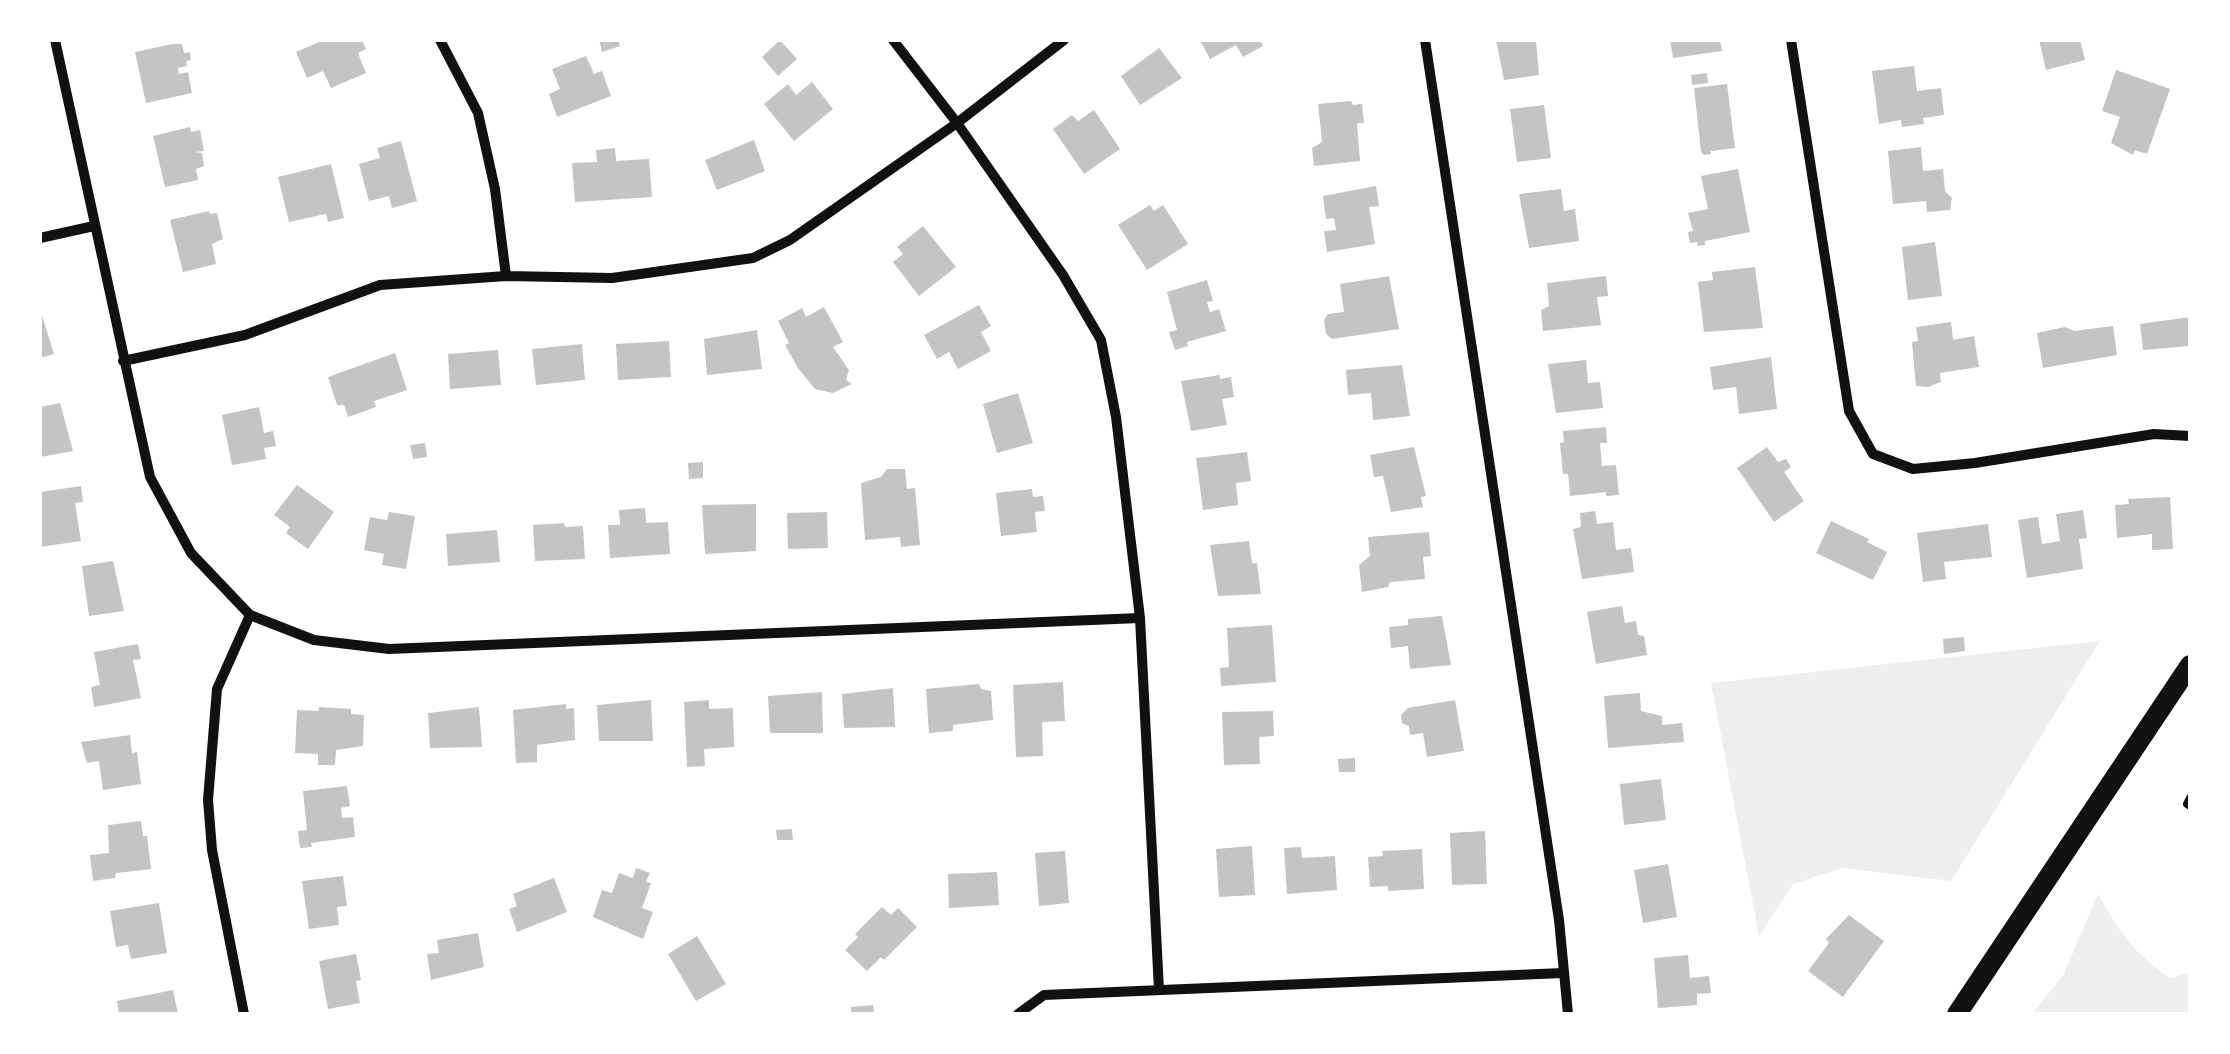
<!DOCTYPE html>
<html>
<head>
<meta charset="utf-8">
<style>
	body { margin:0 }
	#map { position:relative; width:2230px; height:1054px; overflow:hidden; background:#fff; font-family:Figtree,sans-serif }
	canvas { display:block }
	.frame { position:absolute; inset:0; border:42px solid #fff; pointer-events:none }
</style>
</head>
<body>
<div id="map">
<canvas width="2230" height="1054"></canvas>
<div class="frame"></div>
</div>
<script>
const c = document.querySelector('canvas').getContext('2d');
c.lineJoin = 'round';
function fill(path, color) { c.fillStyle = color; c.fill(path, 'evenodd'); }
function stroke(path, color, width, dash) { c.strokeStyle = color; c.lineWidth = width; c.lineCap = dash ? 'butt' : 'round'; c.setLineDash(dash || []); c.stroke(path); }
fill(new Path2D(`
	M2100 641 1951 881 1842 868 1793 884 1759 936 1711 683Z
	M2098 894C2122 936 2131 950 2170 978L2190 973V1014H2032L2064 974Z`), '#eee');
fill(new Path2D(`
	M324 40H362L366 49 358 53 366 73 331 88 323 71 307 78 296 52Z
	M599 40H618L620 46 602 52Z
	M780 40 797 59 778 76 762 57Z
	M1200 40H1260L1263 46 1243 57 1236 45 1210 59Z
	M1496 40H1536L1539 75 1504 80Z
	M1670 40H1720L1722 51 1673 58Z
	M2039 40H2080L2085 60 2046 70Z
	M172 44H182L184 53 190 52 191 60 186 61 187 66 178 68 179 74 188 72 192 93 146 103 135 52Z
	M1159 48 1182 78 1140 105 1121 76Z
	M586 56 594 74 602 71 611 96 557 117 549 94 560 89 552 69Z
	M1914 66 1917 91 1941 88 1944 115 1923 118 1924 124 1902 127 1901 120 1879 124 1872 71Z
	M2116 70 2170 89 2147 154 2135 150 2133 155 2111 143 2120 117 2102 111Z
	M1707 73 1708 83 1692 85 1691 75Z
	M812 82 833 109 794 141 764 104 788 84 796 95Z
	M1727 84 1735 148 1711 151V154L1704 155 1701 152 1694 88Z
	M1351 101 1353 105 1362 104 1364 123H1357L1360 161 1314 166 1312 148 1322 142 1318 104Z
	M1544 105 1551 158 1517 162 1510 109Z
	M1094 110 1120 149 1084 174 1053 129 1072 115 1078 121Z
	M190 127 191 132 200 130 204 151 195 152 202 153 204 166 196 169 198 180 165 187 153 136Z
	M754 140 765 171 717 190 705 160Z
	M401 141 417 201 392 208 389 196 369 201 359 164 380 158 377 148Z
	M1921 147 1923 171 1943 169 1945 191 1952 198 1950 210 1927 212 1926 201 1893 204 1888 151Z
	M615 148 616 161 649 159 652 197 575 202 572 163 597 162 596 150Z
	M331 164 344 218 328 222 326 214 289 222 278 177Z
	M1738 169 1750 232 1705 241V245L1698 246 1697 242 1690 243 1688 232 1693 231 1688 213 1708 209 1701 176Z
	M1376 186 1379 206 1369 207 1375 244 1327 252 1324 231 1336 230 1334 218 1326 219 1323 196Z
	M1561 189 1564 211 1575 209 1579 241 1529 248 1519 194Z
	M1150 205 1154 211 1163 205 1188 244 1147 270 1118 225Z
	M209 211 210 214 217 213 223 239 212 244 216 264 183 272 170 220Z
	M923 226 956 267 919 296 893 262 903 254 897 247Z
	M1935 242 1942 296 1908 300 1902 247Z
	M1755 267 1763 328 1704 332 1698 282 1713 280 1712 272Z
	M1389 276 1399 329 1332 339 1326 334 1324 320 1328 314 1344 312 1340 284Z
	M1606 276 1608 296 1597 297 1601 325 1543 331 1541 310 1549 306 1547 283Z
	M1207 280 1213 301 1207 302 1210 312 1219 309 1226 331 1187 342 1188 346 1175 350 1169 332 1177 330 1167 292Z
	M979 305 991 326 981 332 991 351 958 369 949 352 937 359 924 335Z
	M824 307 843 342 833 347 849 370 846 380 852 384 833 393 815 389 798 368 785 345 789 343 778 321 802 308 806 317Z
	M40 309 54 354 40 358Z
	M2190 317V346L2143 350 2140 324Z
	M1951 322 1953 340 1974 336 1979 367 1940 373 1941 382 1928 387 1916 386 1912 342 1918 341 1916 327Z
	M2113 326 2117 355 2043 368 2037 333 2065 327 2074 331Z
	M757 330 762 369 707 375 704 339Z
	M669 341 671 377 618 380 616 344Z
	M582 344 585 380 536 385 532 349Z
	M498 350 501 385 450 389 448 354Z
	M395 353 407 390 374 401 376 407 348 417 344 405H337L328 377Z
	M1771 357 1777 409 1739 414 1736 387 1713 390 1710 367Z
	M1586 360 1588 383 1600 382 1603 408 1556 413 1548 364Z
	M1402 365 1410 416 1373 420 1371 393 1348 395 1346 370Z
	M1220 375V379L1231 377 1234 397 1222 399 1227 425 1191 431 1181 381Z
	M1018 393 1033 443 997 453 983 404Z
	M60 403 73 451 40 457V407Z
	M259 407 264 433 273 431 276 446 264 448 266 459 232 465 222 415Z
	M1606 427 1607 443H1600L1602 466 1616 465 1619 495 1606 496V492L1570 496 1568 474H1563L1560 443 1564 442 1563 431Z
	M425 443 427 457 413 459 410 445Z
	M1414 447 1426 496 1421 497 1423 507 1391 512 1383 476 1374 477 1370 455Z
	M1767 447 1778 462 1786 459 1791 467 1784 472 1804 501 1774 522 1737 468Z
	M1247 452 1251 481 1236 483 1238 505 1203 510 1196 458Z
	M703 462V478L689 479 688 463Z
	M887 469H905L907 489 915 488 920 545 901 547 900 537 865 540 861 483 881 477Z
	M297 485 334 512 308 549 286 533 290 527 274 515Z
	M81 486 83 502 75 503 81 541 40 547V492Z
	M1032 489 1033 497 1043 496 1045 511 1035 512 1037 532 1001 536 996 493Z
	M2170 497 2173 549 2152 550V534L2117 538 2115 505 2129 504 2128 499Z
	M756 504V551L705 554 702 505Z
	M645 508 646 523 668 522 670 554 610 558 608 525H620L619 510Z
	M2083 510 2087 538 2079 539 2083 569 2027 578 2018 520 2038 517 2042 544 2060 541 2056 514Z
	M1595 511 1597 524 1613 522 1616 550 1631 548 1634 572 1582 579 1573 529 1581 527 1580 513Z
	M389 512 415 516 406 569 382 565 384 554 364 550 370 517 387 520Z
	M827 512 828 548 788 549 787 513Z
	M1831 521 1869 539 1867 542 1887 552 1873 580 1816 553Z
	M564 523 565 527 583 526 585 559 535 561 533 525Z
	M1988 524 1992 557 1944 562 1946 579 1923 582 1917 533Z
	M497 530 500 562 448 566 446 534Z
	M1429 532 1431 556 1423 557 1425 579 1390 582 1388 587 1362 592 1359 565 1370 556 1368 537Z
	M1249 541 1252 563H1257L1261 594 1218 596 1210 545Z
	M113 561 124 611 89 616 82 566Z
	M1622 606 1625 623 1636 621 1638 635 1644 636 1647 655 1596 664 1587 612Z
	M1442 616 1451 665 1410 669 1408 646 1391 648 1389 627 1408 625V619Z
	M1272 625 1276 682 1221 686 1220 668 1229 667 1227 628Z
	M1964 637 1965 651 1944 654 1943 639Z
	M138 644 141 659 133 660 141 698 94 707 91 687 100 685 94 652Z
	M1063 682 1065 721 1042 722 1043 756 1016 757 1013 685Z
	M979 684 981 689 991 691 993 720 953 725V731L929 733 926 689Z
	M893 688 895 727 844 728 842 694Z
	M822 692 823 733H770L768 696Z
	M1640 693 1641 711 1662 716V725L1682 723 1684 742 1608 748 1604 696Z
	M651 700 653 741H599L597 705Z
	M709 700V709L733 708 734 747 704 749 705 766 687 767 684 702Z
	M1455 700 1464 751 1427 757 1423 733 1410 735 1409 726 1402 723 1401 715 1408 708Z
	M566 704V709L574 708 575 740 537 745V762L516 763 513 710Z
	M319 707 351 709V714L364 715 363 746 336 750 335 765H318V754L295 753 297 710 319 711Z
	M479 707 482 747 430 748 428 713Z
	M1273 711 1274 736 1259 737 1260 764 1224 765 1222 712Z
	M130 735 132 753 137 752 141 784 103 790 99 761 87 763 81 742Z
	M1355 758V772H1339L1338 759Z
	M1661 779 1666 820 1624 825 1620 784Z
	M347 786 350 806 341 808 342 818 353 817 355 837 311 843 312 847 300 848 298 831 307 830 303 791Z
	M141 821 143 836H147L151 869 116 873 115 878 93 881 90 855 109 853 108 825Z
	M792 829 793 840H777L776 830Z
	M1485 831 1487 884 1452 885 1450 833Z
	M1252 846 1255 895 1219 897 1216 849Z
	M1301 847 1302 858 1335 856 1337 890 1287 894 1284 848Z
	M1422 849 1424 889 1388 891V886L1370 887 1368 857 1383 856 1382 851Z
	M1065 851 1069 903 1039 906 1035 853Z
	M1668 864 1677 917 1643 923 1634 870Z
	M636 868 650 873 646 882 651 883 642 908 653 912 643 939 593 917 602 890 612 893 619 873 633 878Z
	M997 872 999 905 949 908 948 874Z
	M343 876 347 906 337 907 339 925 309 929 302 881Z
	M554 878 567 912 517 932 509 909 517 906 513 894Z
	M159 903 167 953 131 959 128 945 116 947 110 911Z
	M882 907 891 915 898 908 917 927 884 960 881 957 867 971 845 950 858 937 855 934Z
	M1849 915 1884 941 1843 997 1808 971 1829 943 1826 939Z
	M478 933 484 967 431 980 427 954 439 953 437 940Z
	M697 936 726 984 696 1001 668 954Z
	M356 954 361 980 356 981 360 1003 328 1009 319 961Z
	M1688 955 1690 978 1709 976 1711 993 1697 994V1005L1658 1008 1654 958Z
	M173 990 178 1014H119L117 1001Z
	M873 1005 874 1014H851V1007Z`), '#c4c4c4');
stroke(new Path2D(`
	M2190 798 2187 804 2190 806`), '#111', 8);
stroke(new Path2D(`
	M55 40 150 477 191 553 250 615 314 640 389 649 1140 618
	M440 40 478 113 495 189 506 276
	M893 40 957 123 1063 275 1101 340 1116 417 1140 618 1159 990
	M1425 40 1559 920 1568 1014
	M1791 40 1849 411 1873 454 1913 469 1975 463 2154 434 2190 436
	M40 238 94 226
	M123 361 245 335 380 285 506 276 612 278 753 258 790 240 957 123 1064 40
	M244 1014 212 850 208 800 217 689 250 615
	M1018 1014 1044 995 1563 973`), '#111', 10);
stroke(new Path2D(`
	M1957 1014 2190 665`), '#111', 20);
</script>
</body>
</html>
